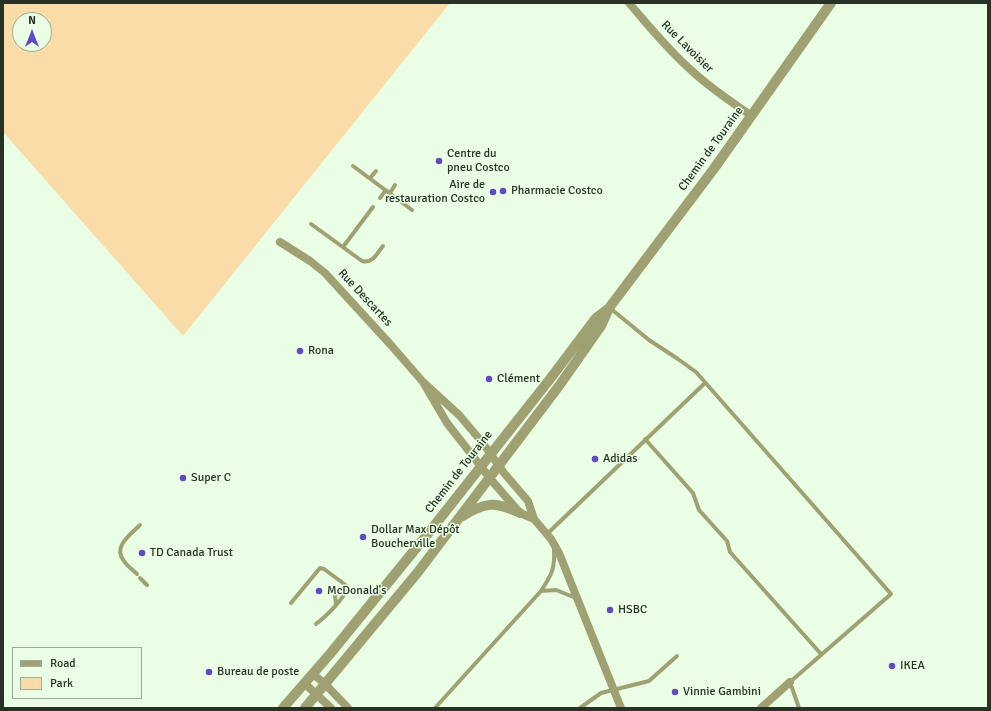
<!DOCTYPE html>
<html>
<head>
<meta charset="utf-8">
<style>
	body { margin:0 }
	#map { position:relative; width:991px; height:711px; overflow:hidden; background:#eafee5; font-family:Signika,sans-serif }
	canvas { display:block }
	.frame { position:absolute; inset:0; border:4px solid #273125; pointer-events:none }
	.legend { position:absolute; left:12px; top:647px; width:130px; height:52px; box-sizing:border-box; background:#eafee5; border:1px solid #9cac98; margin:0; padding:5px 7px; list-style:none; font-size:12px; color:#273125 }
	.legend li { display:flex; align-items:center; gap:8px; height:20px }
	.legend b { width:20px; border:1px solid #9cac98 }
	.north { position:absolute; left:12px; top:12px; width:40px; height:40px; box-sizing:border-box; background:#eafee5; border:1px solid #9cac98; border-radius:50%; rotate:0deg; font-size:11px; font-weight:700; line-height:16px; text-align:center; color:#273125 }
	.north::after { content:''; display:block; margin:auto; width:14px; height:18px; background:#5f4ac2; clip-path:polygon(50% 0,100% 100%,50% 72%,0 100%) }
</style>
</head>
<body>
<div id="map">
<canvas width="991" height="711"></canvas>
<div class="frame"></div>
<ul class="legend">
<li><b style="height:5px;background:#9fa172"></b>Road</li>
<li><b style="height:11px;background:#fadca9"></b>Park</li>
</ul>
<div class="north">N</div>
</div>
<script>
const c = document.querySelector('canvas').getContext('2d');
c.lineJoin = 'round';
function fill(path, color) { c.fillStyle = color; c.fill(path, 'evenodd'); }
function stroke(path, color, width, dash) { c.strokeStyle = color; c.lineWidth = width; c.lineCap = dash ? 'butt' : 'round'; c.setLineDash(dash || []); c.stroke(path); }
function label(font, color, halo, rows, align = 'center') {
  c.font = font + ' Signika,sans-serif'; c.lineWidth = 3; c.setLineDash([]); c.textBaseline = 'middle'; c.strokeStyle = halo; c.fillStyle = color; for (const [text, x, y, turn = 0] of rows) {
    c.save(); c.translate(x, y); c.rotate((+turn || 0) * Math.PI / 180); c.textAlign = isNaN(turn) ? turn : align; if (halo) c.strokeText(text, 0, 0); c.fillText(text, 0, 0); c.restore();
  }
}
fill(new Path2D(`
	M3 3H450L183 336 3 132ZM20 20H44V44H20Z`), '#fadca9');
stroke(new Path2D(`
	M353 166 412 210
	M370 178 376 171
	M390 193 395 185
	M380 198 386 190
	M311 224 362 261C373 264 377 253 383 246
	M343 247 373 207
	M610 308 649 340 678 359 696 372 891 594 790 682 799 708
	M645 439 693 493 699 510 727 541 730 552 821 654
	M547 534 705 383
	M137 574C133 570 127 566 124 561 112 547 131 534 140 525
	M140 578 147 585
	M541 591 556 590 576 598
	M291 603 320 568 324 569 347 586C347 597 324 618 316 624
	M336 604 335 596 338 591 344 588V584
	M435 708 541 591C552 574 555 569 554 549
	M580 708 601 693 649 681 677 656`), '#9fa172', 4);
stroke(new Path2D(`
	M629 3C649 26 668 50 691 70 709 87 731 102 752 116
	M280 242 310 261 325 273 390 344 423 382 459 415 482 442 504 473 528 501 534 519
	M423 382 447 423 493 482 520 513 534 519 551 539 559 553 621 708
	M313 674 325 684 348 708
	M304 683 331 708
	M761 708 790 682`), '#9fa172', 8);
stroke(new Path2D(`
	M461 517C485 502 495 501 520 513
	M283 708 330 654 430 531 550 379 596 318 608 309
	M305 708 418 572 559 386 601 326 609 308 713 170 831 3`), '#9fa172', 10);
for (const [x, y, r, color] of [
	[439,161,4,"#5f4ac2"],
	[503,191,4,"#5f4ac2"],
	[493,192,4,"#5f4ac2"],
	[300,351,4,"#5f4ac2"],
	[489,379,4,"#5f4ac2"],
	[595,459,4,"#5f4ac2"],
	[183,478,4,"#5f4ac2"],
	[363,537,4,"#5f4ac2"],
	[142,553,4,"#5f4ac2"],
	[319,591,4,"#5f4ac2"],
	[610,610,4,"#5f4ac2"],
	[892,666,4,"#5f4ac2"],
	[209,672,4,"#5f4ac2"],
	[675,692,4,"#5f4ac2"]
]) { const dot = new Path2D(); dot.arc(x, y, r, 0, 2 * Math.PI); c.fillStyle = color; c.fill(dot); stroke(dot, '#eafee5', 1.5); }
label('12px', '#273125', '#eafee5', [
	["Rue Lavoisier",687,47,45],
	["Chemin de Touraine",711,149,-54],
	["Rue Descartes",365,298,47],
	["Chemin de Touraine",459,472,-52]
]);
label('12px', '#273125', '#eafee5', [
	["Centre du",447,154],
	["pneu Costco",447,168],
	["Aire de",485,185,"right"],
	["restauration Costco",485,199,"right"],
	["Pharmacie Costco",511,191],
	["Rona",308,351],
	["Clément",497,379],
	["Adidas",603,459],
	["Super C",191,478],
	["Dollar Max Dépôt",371,530],
	["Boucherville",371,544],
	["TD Canada Trust",150,553],
	["McDonald's",327,591],
	["HSBC",618,610],
	["IKEA",900,666],
	["Bureau de poste",217,672],
	["Vinnie Gambini",683,692]
], 'left');
</script>
</body>
</html>
